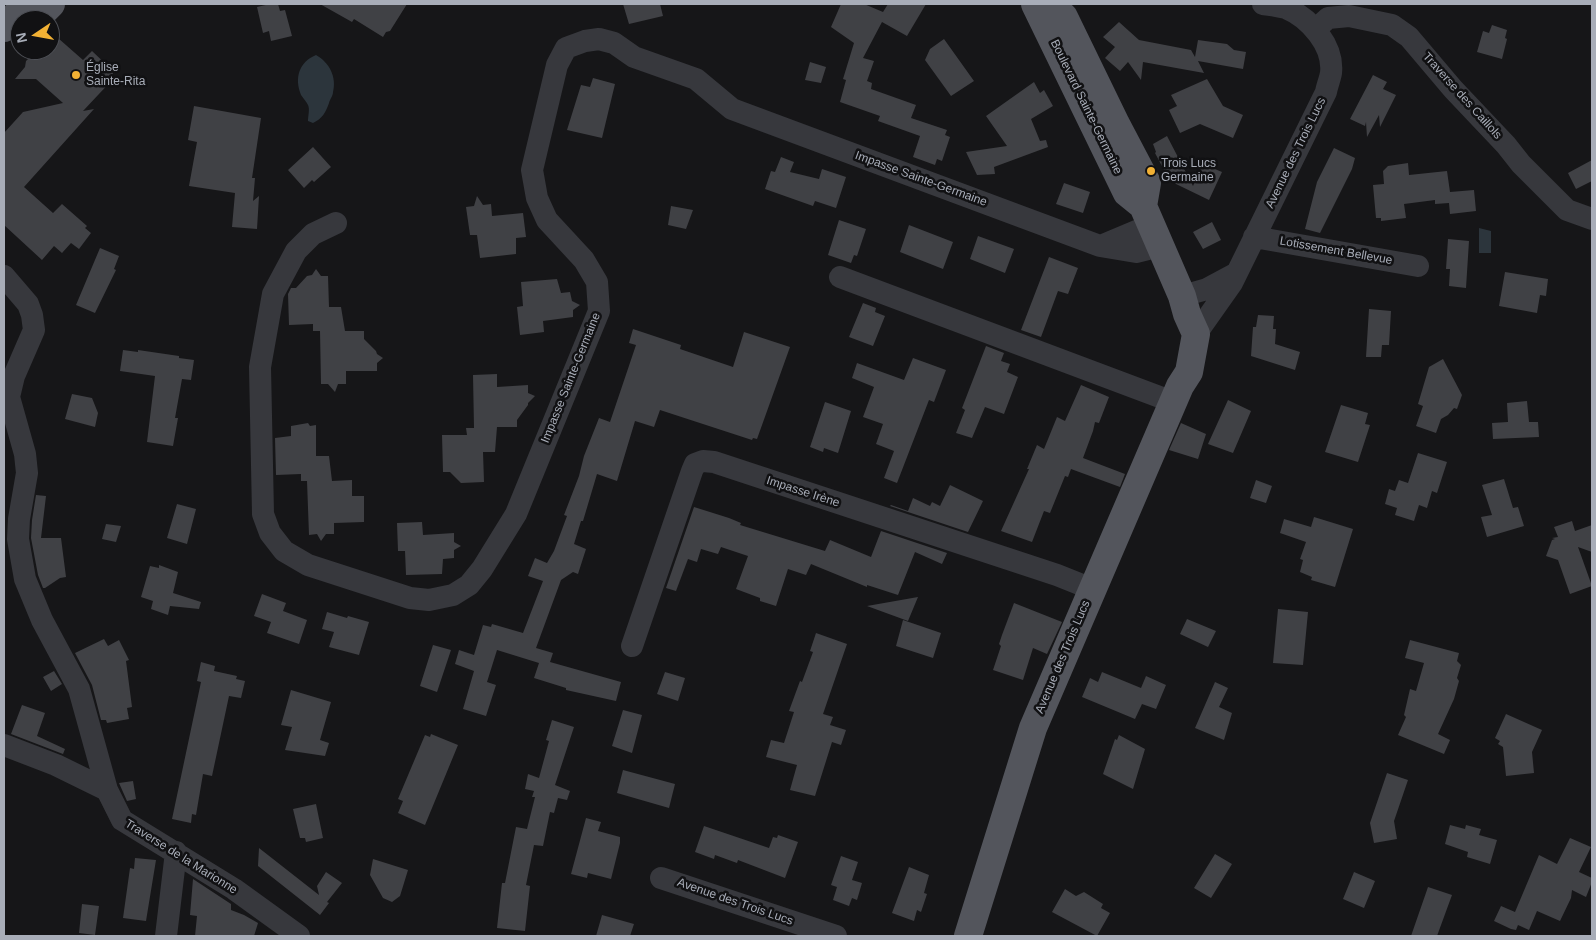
<!DOCTYPE html>
<html>
<head>
<meta charset="utf-8">
<style>
	body { margin:0 }
	#map { position:relative; width:1596px; height:940px; overflow:hidden; background:#161618; font-family:Arial,sans-serif }
	canvas { display:block }
	.frame { position:absolute; inset:0; border:5px solid #a8adb8; pointer-events:none }
	.north { position:absolute; left:10px; top:10px; width:50px; height:50px; box-sizing:border-box; background:#111113; border:1px solid #4d4f55; border-radius:50%; rotate:258deg; font-size:14px; font-weight:700; line-height:20px; text-align:center; color:#a8adb8 }
	.north::after { content:''; display:block; margin:auto; width:18px; height:22px; background:#f2b134; clip-path:polygon(50% 0,100% 100%,50% 72%,0 100%) }
</style>
</head>
<body>
<div id="map">
<canvas width="1596" height="940"></canvas>
<div class="frame"></div>
<div class="north">N</div>
</div>
<script>
const c = document.querySelector('canvas').getContext('2d');
c.lineJoin = 'round';
function fill(path, color) { c.fillStyle = color; c.fill(path, 'evenodd'); }
function stroke(path, color, width, dash) { c.strokeStyle = color; c.lineWidth = width; c.lineCap = dash ? 'butt' : 'round'; c.setLineDash(dash || []); c.stroke(path); }
function label(font, color, halo, rows, align = 'center') {
  c.font = font + ' Arial,sans-serif'; c.lineWidth = 5; c.setLineDash([]); c.textBaseline = 'middle'; c.strokeStyle = halo; c.fillStyle = color; for (const [text, x, y, turn = 0] of rows) {
    c.save(); c.translate(x, y); c.rotate((+turn || 0) * Math.PI / 180); c.textAlign = isNaN(turn) ? turn : align; if (halo) c.strokeText(text, 0, 0); c.fillText(text, 0, 0); c.restore();
  }
}
fill(new Path2D(`
	M316 55C329 62 337 77 333 92 333 96 330 99 329 103 326 112 322 119 313 123L308 121C308 116 310 109 308 105 306 101 303 98 301 95 294 78 299 62 316 55Z
	M1479 228 1491 231V253H1479Z`), '#2c353c');
fill(new Path2D(`
	M270 4H278L280 11 285 10 292 36 271 41 269 31 263 33 257 7Z
	M320 4H407L390 31 386 32 383 37 354 19 352 22Z
	M623 4H660L663 16 629 24Z
	M841 4H864L883 12 888 4H926L907 36 882 22 863 58 874 61 867 81 872 83 871 89 916 105 911 118 947 130 945 135 950 137 942 161 937 159 935 165 913 157 920 136 878 121 880 116 840 102 846 80 843 79 854 43 831 27Z
	M1119 22 1139 40 1191 50 1195 57 1198 40 1227 44 1234 50 1246 52 1243 69 1198 61 1204 73 1143 62 1141 80 1128 62 1120 71 1105 58 1115 47 1103 37Z
	M1492 25 1507 30 1505 38 1507 39 1502 59 1477 52 1483 31 1489 33Z
	M50 31 83 60 92 51 111 69 110 70 113 73 112 76 114 78 83 111 94 109 24 187 53 213 62 204 87 226 85 228 91 233 79 249 71 243 62 253 54 246 42 260 4 225V133L23 112 63 103 36 79H15L25 67 26 61 37 50H50Z
	M944 39 974 81 951 96 925 60 930 49Z
	M810 62 826 67 821 83 805 80Z
	M1373 75 1387 82 1383 89 1396 95 1380 127 1379 115 1367 137 1366 122 1365 126 1350 119Z
	M593 78 615 84 602 138 567 130 581 85 590 87Z
	M1207 79 1223 106 1243 115 1233 138 1200 124 1180 133 1169 110 1177 106 1171 95Z
	M1034 82 1040 93 1044 90 1053 106 1031 119 1040 141 1046 140 1048 147 994 167 995 174 977 175 966 152 1007 146 986 116Z
	M194 106 261 118 252 178H255L253 201 259 196 257 229 232 227 235 193 189 186 197 142 188 140Z
	M1167 136 1193 186 1203 164 1222 172 1209 200 1176 184 1164 170 1155 153 1156 152 1153 144Z
	M313 147 331 167 314 182 312 180 304 188 288 170Z
	M1334 148 1355 158 1352 169 1320 233 1305 229 1317 182Z
	M781 157 794 162 790 172 819 179 822 169 846 177 836 208 815 201 813 206 765 189 771 171 775 172Z
	M1592 160V181L1576 189 1568 173Z
	M1408 163 1409 175 1447 171 1450 192 1474 190 1476 211 1450 214 1449 203 1435 204V200L1404 204 1406 218 1381 221V218H1376L1373 185 1384 184 1383 171 1388 166Z
	M1064 183 1090 192 1083 213 1056 204Z
	M477 196 483 205 491 204 492 216 523 213 526 237 516 238V254L480 258 477 235H470L466 207 474 206Z
	M671 206 693 210 686 229 668 225Z
	M839 220 866 229 857 256 854 255 851 263 828 255Z
	M1212 222 1221 240 1203 249 1193 232Z
	M909 225 953 242 943 269 900 252Z
	M978 236 1014 249 1005 273 970 259Z
	M1448 239 1469 241 1466 288 1449 286 1450 269H1446Z
	M100 248 119 256 114 269 116 270 95 313 76 305Z
	M1049 257 1078 268 1068 294 1058 291 1041 337 1021 330Z
	M316 269 321 276H328L329 307H341L345 331H364V339L376 351 377 354 383 358 377 363V371H346V384H338L335 392 328 384H321L320 331H313V324L289 325 288 294 291 288H296L307 276 312 275Z
	M1505 272 1548 279 1546 296 1540 295 1537 313 1499 306Z
	M557 279 561 293 570 292 572 301 580 305 573 310V317L543 321 544 332 520 335 517 307 523 306 521 282Z
	M863 303 876 308 875 312 885 316 873 346 849 337Z
	M1369 309 1391 311 1389 345H1382L1381 357H1366Z
	M1258 315 1274 316 1273 329H1276L1275 344 1300 352 1295 370 1251 356 1253 327H1256Z
	M633 329 681 345 680 349 733 367 744 332 790 347 757 439 753 438 752 440 660 410 654 427 635 421 617 481 597 474 583 521H581L574 544 586 549 578 574 573 572 561 580 536 648 553 653 550 662 621 682 616 701 566 690V688L534 678 539 663 497 650 487 682 496 685 486 716 463 709 474 671 455 664 459 650 474 655 483 625 491 627 492 624 523 633 543 581 528 576 535 558 547 563 554 551 567 516 564 515 579 476 584 456 599 418 610 422 636 345 629 343Z
	M986 346 1004 353 1001 361 1010 364 1007 372 1018 377 1004 414 985 407 972 438 956 433 965 410 962 408Z
	M123 350 138 352V350L179 356V358L194 360 191 380 182 379 175 418H178L173 446 147 442 155 376 120 371Z
	M913 358 946 370 934 402 929 400 897 483 884 478 894 451 876 444 883 424 863 417 874 387 852 378 857 363 904 380Z
	M1443 359 1462 395 1457 409 1454 408 1448 415 1441 419 1436 433 1416 426 1423 406 1418 404 1429 367Z
	M497 374V387L528 385V393L535 396 528 403V405L517 420V427H497L495 452H483L484 482 461 483 450 472H443L442 435H467L466 428H474L473 375Z
	M1081 385 1109 397 1099 423 1095 422 1093 431 1083 458 1125 474 1120 487 1071 469 1068 477 1065 476 1050 513 1044 511 1032 542 1001 531 1029 469H1027L1037 445 1044 449 1057 417 1065 421Z
	M72 394 92 398 98 413 95 427 65 419Z
	M1228 400 1251 411 1233 453 1208 444Z
	M1527 401 1529 422H1538L1539 437 1493 439 1492 423 1508 422 1507 403Z
	M825 402 851 411 838 453 824 448 823 452 810 447Z
	M1341 405 1368 413 1365 424 1370 425 1358 462 1325 452Z
	M308 423 310 426 316 425V456H329L332 481 352 480V496H364V522L334 523V534H326L321 541 317 534 309 535 307 481H301V474L276 475 275 438 291 436V426Z
	M1181 423 1206 434 1198 459 1169 450Z
	M1418 453 1447 462 1437 493 1432 491 1427 508 1419 505 1414 521 1395 515 1397 508 1385 504 1389 489 1395 491 1399 480 1408 483Z
	M1504 479 1513 508 1518 507 1524 526 1487 537 1481 517 1492 515 1482 485Z
	M1256 480 1272 486 1266 503 1250 498Z
	M950 485 983 501 968 532 890 506 891 505 908 511 913 498 930 506 932 502 940 506Z
	M36 495 46 496 41 538H61L66 577 60 578 45 588H43L38 575 31 538 32 520Z
	M177 504 196 509 187 544 167 538Z
	M694 507 729 518 741 523 740 525 825 551 830 540 871 557 881 531 947 553 942 564 915 552 898 595 867 585V587L811 564 806 575 788 569 776 606 760 601V598L736 589 748 556 721 547 718 554 701 549 697 562 688 559 676 591 666 588Z
	M1314 517 1353 529 1335 587 1311 580 1312 577 1300 572 1303 560 1300 559 1306 542 1280 533 1284 519 1311 527Z
	M1572 521 1575 531 1592 525V552L1578 547 1592 586 1570 594 1558 560 1546 556 1552 540 1555 539 1552 538 1558 537 1554 527Z
	M422 522 423 535 454 533V542L461 546 454 550V558L443 559 442 574 406 575 405 551H398L397 523Z
	M106 524 121 526 116 542 102 539Z
	M159 565 178 572 173 593 201 602 199 609 170 606 168 615 151 609 153 601 141 597 150 566 159 568Z
	M262 594 286 603 283 611 307 620 299 644 267 633 271 622 254 616Z
	M918 597 908 621 867 606Z
	M1014 603 1062 622 1047 654 1033 648 1023 680 993 670 1001 646 999 644 1002 635Z
	M1278 609 1308 612 1303 665 1273 663Z
	M327 612 347 618 348 616 369 622 359 655 329 647 334 632 322 629Z
	M1187 619 1216 631 1208 647 1180 634Z
	M903 620 941 633 933 658 896 646Z
	M816 633 847 644 823 714 833 717 830 725 846 730 841 745 832 742 815 796 790 790 797 765 766 757 771 740 784 743 794 712 789 711 800 681 802 682 813 652 810 651Z
	M104 639 108 646 119 640 129 660 126 661 132 707 127 708 129 719 107 723 106 720H101L92 685 75 653Z
	M1410 640 1459 653 1457 661 1461 665 1457 678 1459 681 1454 699 1438 734 1450 740 1444 754 1398 735 1406 717 1404 715 1410 689 1416 691 1424 663 1405 658Z
	M433 645 451 650 437 692 420 686Z
	M201 662 215 666 214 671 237 676 236 679 245 681 241 698 229 696 212 776 203 774 196 815 192 814 191 823 172 819 201 682 197 681Z
	M54 671 62 684 51 691 43 677Z
	M665 672 685 678 678 701 657 694Z
	M1102 672 1141 688 1146 676 1166 685 1156 709 1142 704 1135 719 1082 697 1090 678 1098 682Z
	M1215 682 1228 688 1219 707 1232 713 1224 740 1195 728Z
	M291 690 331 702 320 740 329 743 325 756 285 750 292 727 281 725Z
	M22 705 45 713 37 736 65 749 63 754 11 734Z
	M623 710 642 715 632 753 612 746Z
	M1506 714 1542 730 1532 752 1534 773 1506 776 1503 747 1498 744 1500 741 1495 738Z
	M552 720 574 727 555 785 570 791 567 800 558 798 554 813 550 812 543 846 534 845 526 885 530 886 525 931 497 928 502 883H505L516 827 527 829 535 797H532L534 791 525 789 528 774 539 778 549 741 546 740Z
	M431 734 458 745 425 825 398 813 403 801 398 799 425 735 430 737Z
	M1119 735 1145 749 1133 789 1103 774 1115 739 1117 740Z
	M623 770 675 784 669 808 617 793Z
	M1387 773 1408 780 1394 821 1397 839 1374 843 1370 823Z
	M133 781 136 799 127 801 119 783Z
	M316 804 323 838 306 842 305 838H300L293 809Z
	M586 818 601 822 598 831 620 837V843L611 879 588 873 587 878 571 874Z
	M1450 825 1465 829 1466 825 1481 829 1479 835 1497 840 1490 864 1467 857 1468 852 1445 844Z
	M704 826 769 848 773 837 777 838 778 835 798 842 785 878 738 860 737 863 715 855 714 859 695 852Z
	M1570 838 1591 847 1579 872 1592 878V882L1586 897 1572 890 1571 898 1560 921 1537 911 1529 930 1518 925 1516 930 1511 929 1494 921 1501 906 1515 912 1539 855 1557 864Z
	M259 848 319 895 317 886 326 872 342 883 327 902 329 903 320 915 258 866Z
	M1215 854 1232 864 1211 898 1194 888Z
	M841 856 858 862 852 880 862 883 857 900 852 898 849 906 833 900 837 887 831 885Z
	M135 858 156 860 146 921 123 918 130 868 134 869Z
	M373 859 408 870 400 896 392 902 383 898 370 875Z
	M909 867 929 875 924 893 927 894 921 912 917 910 914 921 892 913Z
	M1354 872 1375 881 1364 908 1343 899Z
	M193 879 231 904V910L244 915 258 923 254 936H195L197 916 190 915Z
	M1428 887 1452 895 1437 936H1411Z
	M1065 889 1076 896 1084 892 1103 904 1101 908 1110 913 1097 936 1052 912Z
	M82 904 99 906 95 935 79 933Z
	M602 915 634 924 630 936H596Z`), '#404145');
stroke(new Path2D(`
	M1316 29 1328 18 1349 16 1392 25 1409 37 1453 89 1506 145 1521 164 1567 210 1592 219
	M336 223 313 234 296 251 273 294 260 367 263 514 270 533 284 551 308 565 410 598 429 600 453 595 469 585 482 569 516 514 599 311 597 282 584 260 547 220 537 198 532 170 557 65 566 48 585 41 599 39 614 43 634 57 696 79 732 109 1100 246 1136 252 1160 246
	M1254 237 1418 266
	M1101 246 1151 225
	M4 276 28 304 32 315 34 330 14 376 9 397 25 454 27 473 19 519 18 539 25 579 42 620 79 689 107 790 122 820 234 889 299 936
	M840 277 1173 402
	M1182 296 1207 289 1235 274
	M1196 334 1232 283 1326 92C1327 86 1330 79 1331 73 1334 46 1310 18 1286 8 1279 6 1270 5 1263 4
	M632 646 692 471 695 464 703 461 714 462 1057 575 1092 589
	M4 745 56 765 107 790
	M661 878 836 936
	M166 936 176 852`), '#37383d', 22);
stroke(new Path2D(`
	M1051 4 1064 17 1116 124 1147 183 1143 206
	M35 20 51 4
	M4 28 26 4
	M968 936 1033 728 1180 386 1189 372 1196 334 1187 314 1182 296 1143 206 1127 193 1035 4`), '#53555c', 28);
for (const [x, y, r, color] of [
	[76,75,5,"#f2b134"],
	[1151,171,5,"#f2b134"]
]) { const dot = new Path2D(); dot.arc(x, y, r, 0, 2 * Math.PI); c.fillStyle = color; c.fill(dot); stroke(dot, '#111113', 2); }
label('12px', '#a8adb8', '#111113', [
	["Église",86,68],
	["Sainte-Rita",86,82],
	["Trois Lucs",1161,164],
	["Germaine",1161,178]
], 'left');
label('12px', '#a8adb8', '#111113', [
	["Traverse des Caillols",1462,96,48],
	["Boulevard Sainte-Germaine",1086,107,64],
	["Avenue des Trois Lucs",1296,153,-64],
	["Impasse Sainte-Germaine",921,179,20],
	["Lotissement Bellevue",1336,251,10],
	["Impasse Sainte-Germaine",571,378,-68],
	["Impasse Irène",803,492,18],
	["Avenue des Trois Lucs",1063,657,-67],
	["Traverse de la Marionne",181,857,32],
	["Avenue des Trois Lucs",735,902,19]
]);
</script>
</body>
</html>
